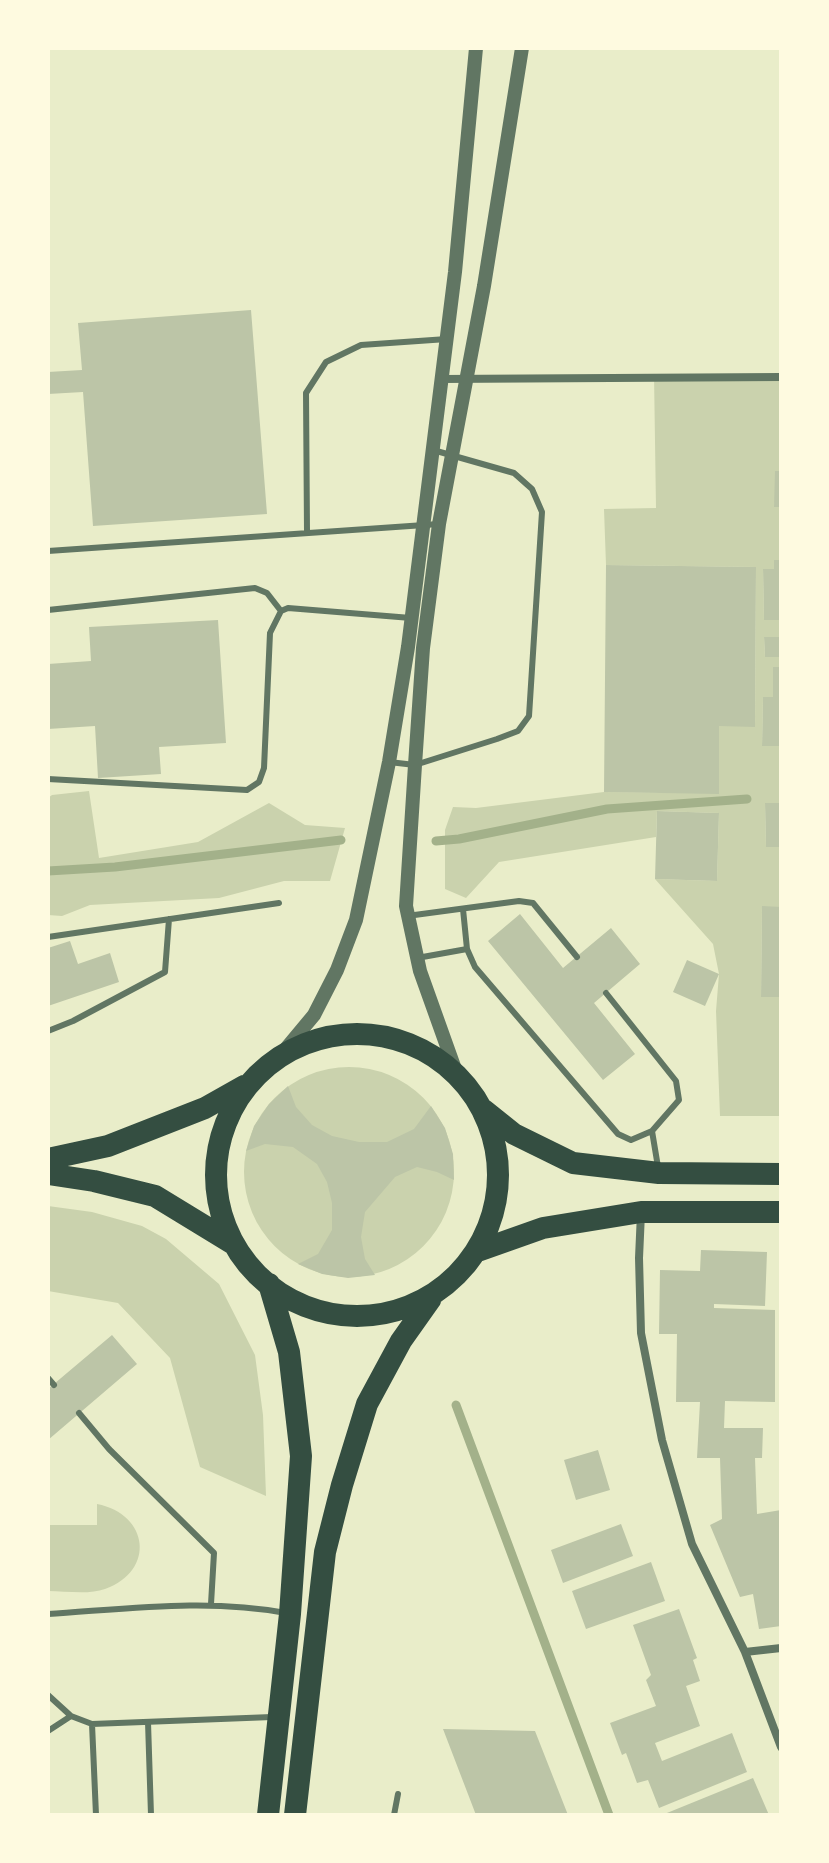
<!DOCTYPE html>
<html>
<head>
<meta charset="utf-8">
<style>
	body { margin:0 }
	#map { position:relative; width:829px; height:1863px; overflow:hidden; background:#e9edc9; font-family:"Source Sans 3",sans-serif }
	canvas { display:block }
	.frame { position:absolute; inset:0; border:50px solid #fefae0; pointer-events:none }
</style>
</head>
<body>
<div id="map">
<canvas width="829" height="1863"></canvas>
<div class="frame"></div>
</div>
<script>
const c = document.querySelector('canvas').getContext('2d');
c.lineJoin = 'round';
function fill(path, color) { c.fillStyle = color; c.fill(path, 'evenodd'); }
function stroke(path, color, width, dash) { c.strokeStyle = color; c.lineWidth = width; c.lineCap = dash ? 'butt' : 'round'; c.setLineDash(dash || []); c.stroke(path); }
fill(new Path2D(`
	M654 374H781V471L774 506 781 507V560L774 569 763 570 764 620H781V637H764L765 657H781V667H773V697H763L762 745 780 746 781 803 765 804 766 847H781V907H762L761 996 781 997V1116H720L716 1011 719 974 713 944 655 879 717 881 719 813 657 811 656 837 499 862 466 898 445 889V830L453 807 476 808 604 792 719 793V726H755L756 567 606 565 604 509 656 508Z
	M89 791 99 858 198 842 269 803 305 825 345 828 330 881H284L219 898 90 905 62 916 48 915V798L52 795Z
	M244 1172a105 105 0 1 1 210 0a105 105 0 1 1-210 0Z
	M48 1206 92 1212 142 1226 166 1239 219 1284 255 1355 263 1415 266 1496 200 1467 170 1358 118 1303 48 1291Z
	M97 1504C149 1514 156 1571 105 1589 89 1595 65 1591 48 1591V1525H97Z`), '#cad2ad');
stroke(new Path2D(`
	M436 841 459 839 607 809 747 799
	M48 871 115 867 341 840
	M456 1405 609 1815`), '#a3b18a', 9);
fill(new Path2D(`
	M251 310 267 514 93 526 83 392 48 394V372L82 370 78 323Z
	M775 471H781V507H774Z
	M774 560H781V620H764L763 569H774Z
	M606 565 756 567 755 727 719 726V794L604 792Z
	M218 620 226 743 159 747 161 774 98 778 95 726 48 729V664L91 661 89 627Z
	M764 637H781V657H765Z
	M773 667H781V746H762L763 697H773Z
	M765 803H781V847H766Z
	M657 811 719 813 717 881 655 879Z
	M762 906 781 907V997H761Z
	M520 914 563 968 611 928 640 964 594 1003 635 1054 603 1080 488 941Z
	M70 941 78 964 110 953 119 982 48 1006V948Z
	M687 960 719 974 705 1006 673 992Z
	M288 1086 296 1107 312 1125 332 1136 359 1142H387L414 1129 431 1106 445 1128 453 1154 454 1180 437 1172 417 1167 395 1177 365 1212 361 1237 365 1259 375 1275 348 1278 322 1274 298 1264 318 1254 332 1230V1203L327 1182 317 1164 293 1147 265 1144 246 1151 254 1126 269 1104Z
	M701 1250 767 1252 765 1306 714 1304V1308L775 1310V1402L725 1401 724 1428H763L762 1458H755L757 1514 781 1510V1626L759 1629 753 1594 740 1597 710 1525 722 1519 720 1458H697L700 1402H676L677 1334H659L660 1270 700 1271Z
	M112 1335 137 1364 48 1440V1389Z
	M598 1450 610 1490 576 1500 564 1460Z
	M621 1524 633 1556 563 1583 551 1550Z
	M651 1562 665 1601 586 1629 572 1591Z
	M679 1609 697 1658 693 1660 700 1681 686 1686 700 1726 655 1743 662 1761 732 1733 747 1772 659 1808 648 1780 637 1783 626 1753 622 1755 610 1723 656 1706 646 1680 651 1675 633 1625Z
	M443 1729 535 1731 568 1815H476Z
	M753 1778 769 1815H662Z`), '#bcc5a7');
stroke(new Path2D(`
	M307 532 306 393 326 362 361 345 447 339
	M48 551 439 524
	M48 610 255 588 267 593 281 611
	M389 762 415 765 497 739 518 731 529 716 542 512 532 489 514 473 433 450
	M48 779 247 790 259 782 264 768 270 633 281 611 288 608 411 618
	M463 909 467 949 475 967 618 1134 631 1140 652 1131 679 1100 676 1081 606 993
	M407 916 519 901 533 903 577 957
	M48 937 279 903
	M417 958 467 949
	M48 1031 73 1021 165 972 169 919
	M652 1131 658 1167
	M48 1378 54 1385
	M79 1413 109 1449 214 1553 211 1604
	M48 1614C127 1609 208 1598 286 1613
	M48 1695 71 1716 92 1724
	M148 1722 151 1815
	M48 1731 71 1716
	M96 1815 92 1724 272 1717
	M394 1815 398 1794`), '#617663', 6);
stroke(new Path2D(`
	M441 379 781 377
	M641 1213 639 1258 641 1333 662 1440 692 1544 745 1652 781 1747
	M745 1652 781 1648`), '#617663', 8);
stroke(new Path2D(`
	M279 1057 314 1015 337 970 356 920 389 762 408 647 455 272 476 48
	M455 1069 420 971 406 906 415 765 423 648 439 524 484 286 522 48`), '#617663', 14);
stroke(new Path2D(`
	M216 1175a141 141 0 1 1 282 0a141 141 0 1 1-282 0Z
	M484 1110 514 1134 573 1163 659 1173 781 1174
	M48 1159 108 1146 205 1108 244 1086
	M48 1174 94 1181 155 1196 232 1243
	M478 1251 543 1228 641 1212H781
	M268 1815 290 1614 301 1456 289 1352 269 1284
	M295 1815 325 1552 342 1485 367 1404 401 1341 430 1300`), '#344e41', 22);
</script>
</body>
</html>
